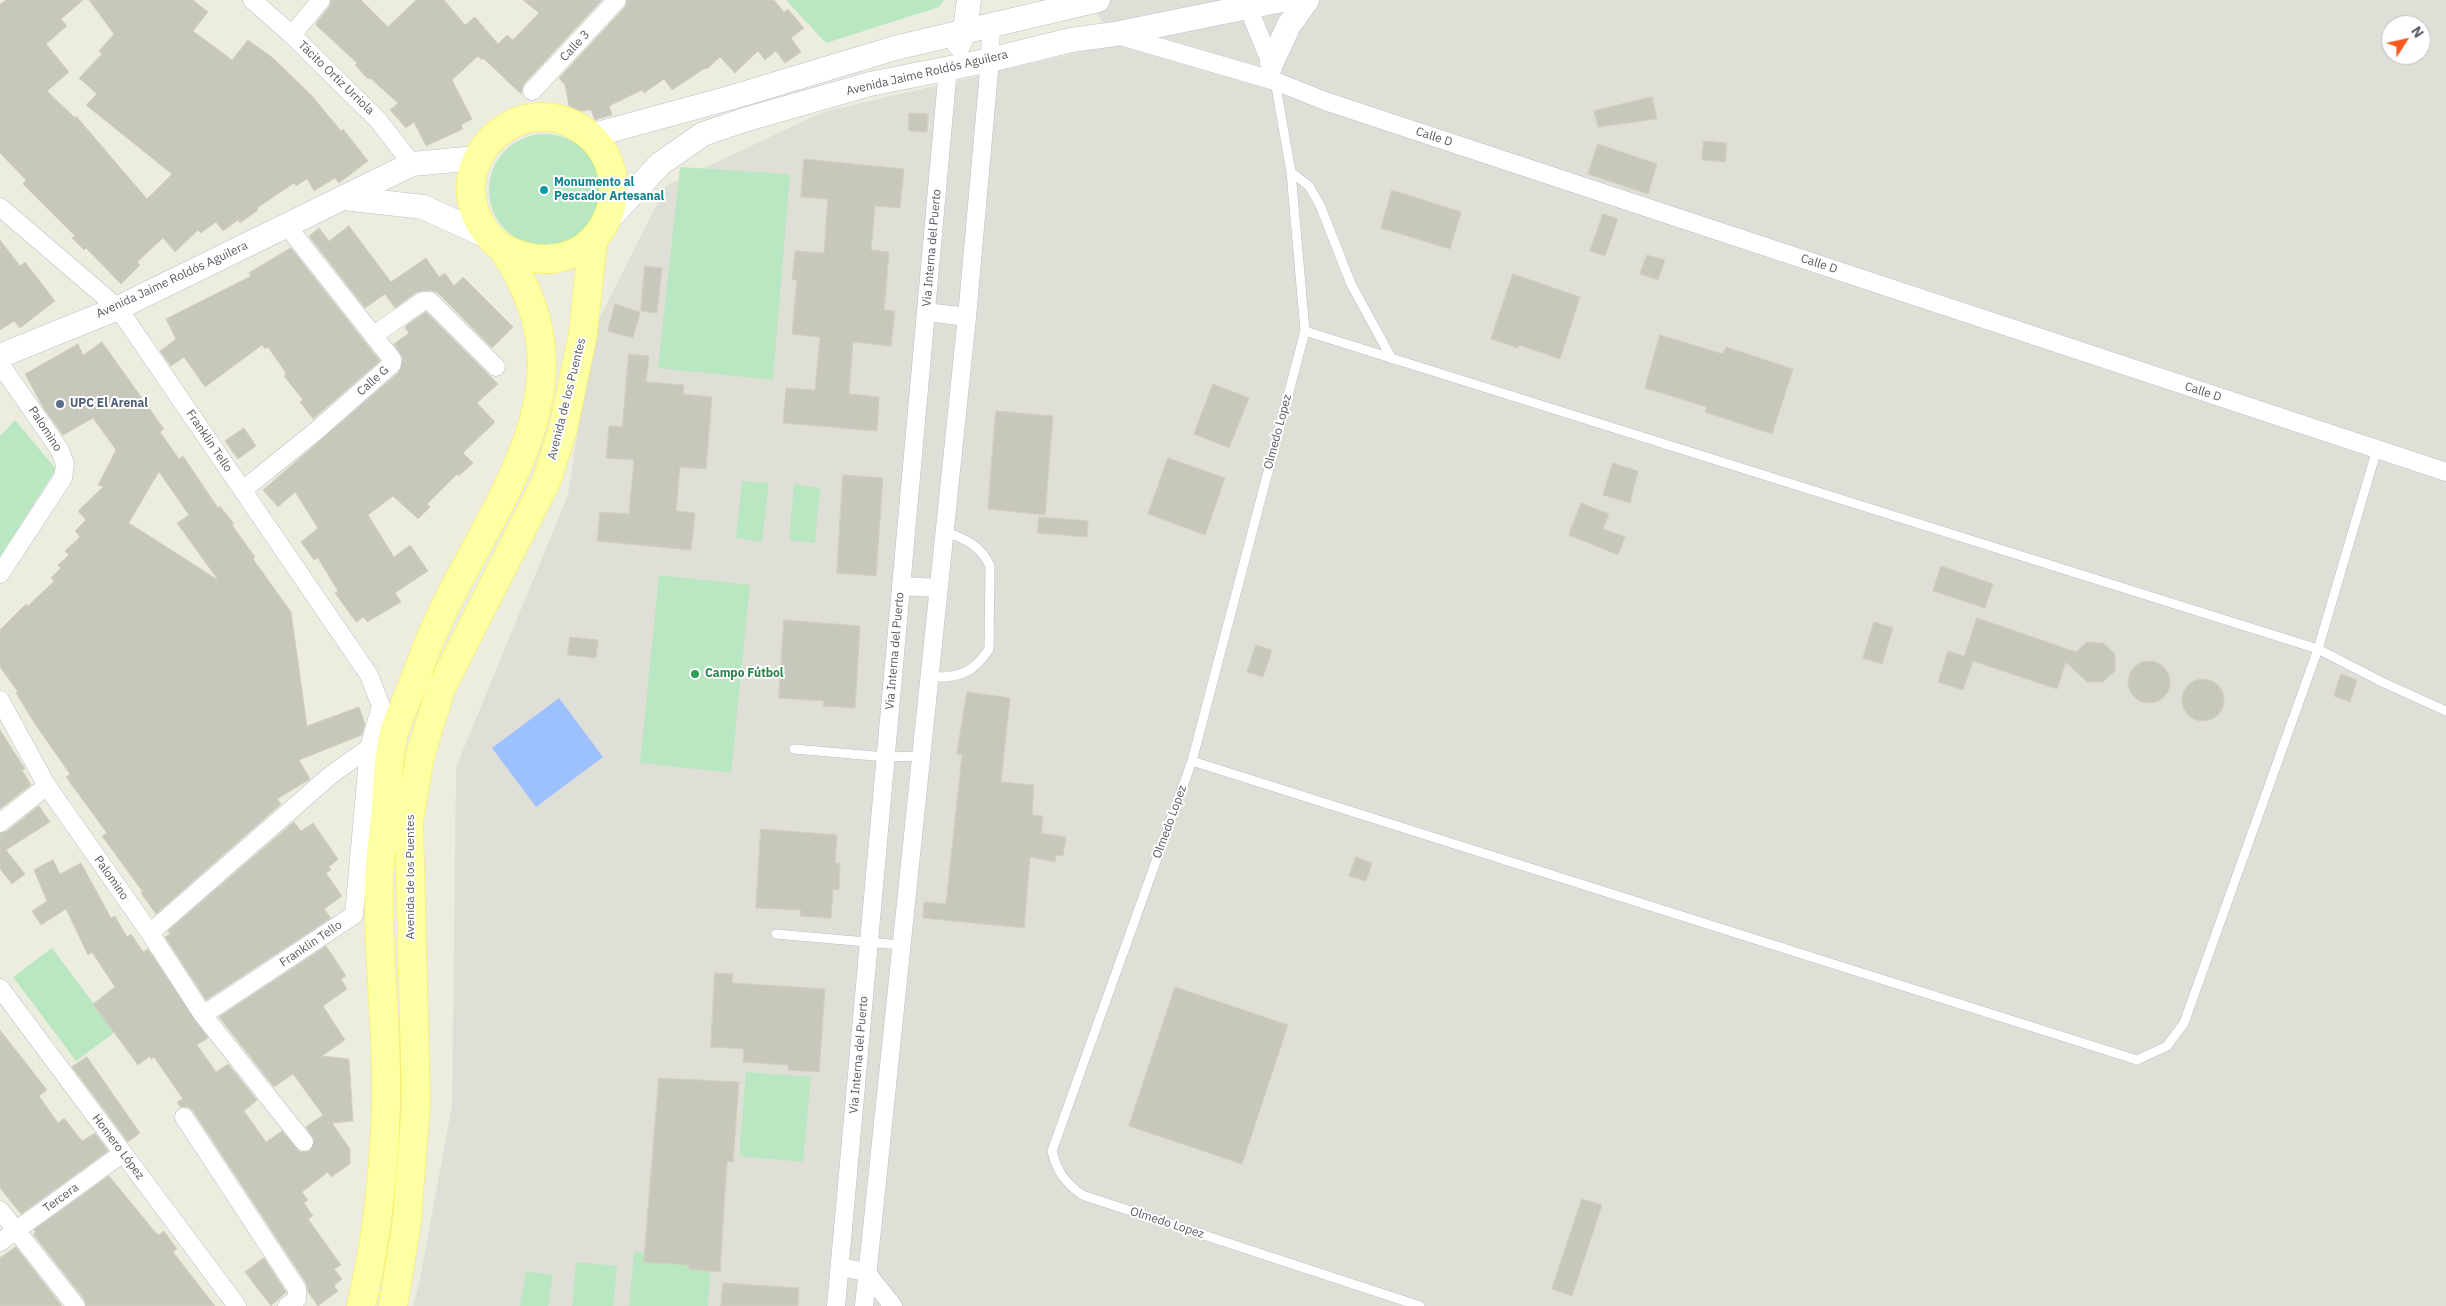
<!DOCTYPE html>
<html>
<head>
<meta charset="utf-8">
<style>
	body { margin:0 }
	#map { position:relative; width:2446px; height:1306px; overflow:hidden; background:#ededdf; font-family:"IBM Plex Sans",sans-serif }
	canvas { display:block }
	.north { position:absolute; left:2381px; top:15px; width:50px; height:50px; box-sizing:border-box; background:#fff; border:1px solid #bcbdc0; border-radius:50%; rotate:55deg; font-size:14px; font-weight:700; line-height:20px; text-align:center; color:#585b62 }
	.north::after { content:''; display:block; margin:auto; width:18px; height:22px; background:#f6591d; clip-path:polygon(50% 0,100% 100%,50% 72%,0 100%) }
</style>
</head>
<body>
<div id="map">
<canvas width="2446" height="1306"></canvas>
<div class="north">N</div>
</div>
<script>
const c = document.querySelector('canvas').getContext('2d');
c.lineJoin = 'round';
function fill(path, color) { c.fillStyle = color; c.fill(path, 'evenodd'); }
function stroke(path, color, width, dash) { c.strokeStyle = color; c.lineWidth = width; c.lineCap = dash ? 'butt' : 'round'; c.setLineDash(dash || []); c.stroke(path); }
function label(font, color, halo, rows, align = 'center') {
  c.font = font + ' "IBM Plex Sans",sans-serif'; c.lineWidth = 4; c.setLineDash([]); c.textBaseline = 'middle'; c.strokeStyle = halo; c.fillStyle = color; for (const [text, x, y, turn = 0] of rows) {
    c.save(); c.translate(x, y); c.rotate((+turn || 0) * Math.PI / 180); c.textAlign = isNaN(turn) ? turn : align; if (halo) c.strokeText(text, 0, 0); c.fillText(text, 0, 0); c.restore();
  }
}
fill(new Path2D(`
	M1089 0H2446V1306H413L419 1284 452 1105 456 767 568 495 593 331 666 186 823 112 1115 44ZM2391 25H2421V55H2391Z`), '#e0dfd7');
fill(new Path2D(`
	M786 0H944L939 7 826 43Z
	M489 190a56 56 0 1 1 112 0a56 56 0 1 1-112 0Z
	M680 167 790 174 773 380 658 368Z
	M15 420 56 469 0 557V436Z
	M742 481 769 483 762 542 736 538Z
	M794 484 820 488 815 543 789 540Z
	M659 575 750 585 731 773 640 763Z
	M52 948 115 1032 76 1061 13 977Z
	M746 1072 811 1077 803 1162 739 1156Z
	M634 1252 711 1259 708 1306H629Z
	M576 1262 617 1266 613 1306H572Z
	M526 1271 553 1275 548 1306H520Z`), '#b9e7c2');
fill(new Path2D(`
	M559 698 603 757 536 807 492 748Z`), '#9dc1ff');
const building = new Path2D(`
	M6 0H83L61 19 67 26 46 44 69 72 47 91 75 118 76 116 147 199 172 174 86 105 97 94 79 78 102 54 99 51 114 34 89 0H193L208 12 193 31 232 60 248 40 273 58 312 96 341 131 343 129 368 161 339 183 335 178 314 191 307 179 296 186 294 183 257 208 258 210 240 223 238 220 223 231 216 222 201 233 198 230 175 252 163 238 137 262 140 265 121 284 86 248 84 250 72 238 75 236 23 184 26 180 0 153V5Z
	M331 0H361L388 27 416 0H444L465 25 475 17 498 44 507 35 513 40 539 13 523 0H602L524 84 521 94 483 58 482 60 478 56 452 80 472 119 461 125 463 129 426 146 414 122 406 128 390 110 398 103 370 78 368 79 355 65 357 63 317 26 316 23 329 7Z
	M627 0H774L784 12 788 9 804 28 791 38 801 52 785 63 776 51 765 60 758 51 735 73 720 57 707 69 705 68 672 90 664 79 644 93 642 90 609 106 612 115 595 120 591 110 581 111 569 106 565 85 559 78 625 7Z
	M1652 97 1657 119 1598 127 1594 111Z
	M909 113 928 114 927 132 909 131Z
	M1704 141 1727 143 1725 162 1702 160Z
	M1598 144 1657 164 1648 194 1588 174Z
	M804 159 904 169 900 208 875 206 871 250 889 252 884 310 895 311 891 346 853 342 849 394 879 397 877 431 783 423 786 388 815 390 820 337 792 334 797 280H792L795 251 824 253 828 199 801 197Z
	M1392 190 1461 212 1450 249 1381 228Z
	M1603 214 1618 219 1605 256 1590 251Z
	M349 226 391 282 426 258 439 277 445 273 454 286 463 277 513 327 492 348 438 293 430 290 417 292 395 308 385 294 365 308 309 236 319 228 329 241Z
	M0 240 20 266 25 262 55 301 20 328 14 321 0 330Z
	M291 248 380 361 313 419 300 402 303 400 284 376 286 373 268 347 265 349 262 345 205 387 184 357 171 366 160 351 176 339 166 319 251 276 249 273Z
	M1647 255 1665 260 1658 280 1640 274Z
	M645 266 662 268 657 313 641 311Z
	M1513 274 1580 297 1560 359 1519 345 1518 348 1491 339Z
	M615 304 640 312 633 338 608 331Z
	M426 312 498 384 477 403 495 422 463 453 473 463 459 476 457 474 427 504 430 507 418 519 393 496 368 515 394 557 410 545 428 571 395 593 401 602 367 622 364 617 356 622 335 593 338 591 318 558 314 560 301 542 318 528 295 492 278 507 263 490 399 372 403 358 394 344 409 333 405 328 407 325Z
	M1660 335 1723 354 1726 347 1793 369 1772 434 1705 412 1707 407 1645 388Z
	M102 342 164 429 160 432 179 459 183 456 218 508 220 506 234 524 232 525 255 557 253 559 291 612 307 726 359 707 365 724 362 735 299 760 310 779 277 799 281 804 156 914 141 893 143 892 102 836 107 833 66 777 70 774 35 724 16 693 18 692 0 667V630L26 604 28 606 54 581 51 578 61 568 58 565 69 555 65 551 80 537 75 531 86 520 78 511 103 487 98 485 116 450 93 418 63 435 44 409 25 374 78 344 83 355ZM159 472 189 515 177 523 218 580 129 523Z
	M629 354 649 356 646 382 684 385 683 394 712 397 706 469 680 467 676 511 695 513 691 550 597 541 600 512 629 514 634 460 606 458 609 426 622 427Z
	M1213 384 1249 398 1229 448 1194 434Z
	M996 411 1053 416 1045 515 988 509Z
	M244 428 256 446 238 459 225 441Z
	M1168 458 1225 478 1205 535 1148 514Z
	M1613 463 1638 471 1630 503 1603 495Z
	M843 475 883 478 876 576 837 573Z
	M1581 503 1609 514 1603 529 1625 537 1618 555 1569 535Z
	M1039 517 1088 521 1087 537 1038 533Z
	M1941 566 1993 584 1985 608 1933 591Z
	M1977 618 2076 652 2087 642 2103 643 2115 654V671L2103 682H2087L2066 662 2057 689 1973 661 1963 690 1938 682 1948 651 1964 656Z
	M784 620 860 626 855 708 823 706 824 701 779 698Z
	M1874 622 1893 628 1882 664 1863 658Z
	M570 637 598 640 596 658 568 655Z
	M1256 645 1272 650 1263 677 1247 672Z
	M2128 682a21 21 0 1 1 42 0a21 21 0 1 1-42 0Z
	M2341 674 2357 680 2350 702 2334 696Z
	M2182 700a21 21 0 1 1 42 0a21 21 0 1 1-42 0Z
	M967 692 1010 698 1001 782 1034 785 1032 815 1043 816 1041 833 1066 837 1063 856 1056 855 1055 862 1030 857 1024 928 923 918 924 902 946 904 962 755 957 754Z
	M0 730 25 769 22 770 31 785 0 809Z
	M39 806 50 822 6 850 25 874 12 884 0 869V833L7 831Z
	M294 822 301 831 313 823 338 859 329 867 331 870 326 873 342 896 324 909 331 918 206 1000 165 937 170 934 168 931Z
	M761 829 837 835 835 863H840L839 890 833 889 831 918 800 916 801 910 756 908Z
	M1356 857 1372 863 1366 881 1349 876Z
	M53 860 60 874 81 863 111 918 115 916 127 937 131 934 143 952 148 949 208 1038 197 1045 216 1072 228 1064 257 1100 244 1111 266 1142 282 1131 300 1152 310 1151 314 1140 306 1127 323 1115 293 1074 274 1087 219 1017 326 946 346 976 341 979 347 989 323 1006 345 1040 322 1056 349 1059 353 1121 332 1123 350 1149V1164L331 1177 328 1172 302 1192 308 1200 304 1203 313 1216 308 1219 341 1265 334 1269 342 1279 334 1286 338 1291 318 1306 308 1292 306 1283 193 1111 188 1107H180L177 1102 183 1099 154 1057 151 1059 150 1056 138 1065 93 1004 115 987 92 952 88 955 66 909 41 925 32 911 47 901 34 870Z
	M715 973 733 974 732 983 825 989 819 1072 788 1070V1065L743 1062 744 1049 711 1047Z
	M1175 987 1288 1025 1242 1164 1129 1126Z
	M0 1030 47 1090 39 1096 58 1123 64 1118 82 1141 95 1133 108 1151 21 1214 0 1188Z
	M87 1057 140 1133 128 1142 72 1067Z
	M659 1078 739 1082 733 1162 727 1161 720 1272 688 1269 689 1265 644 1262Z
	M109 1176 156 1233 159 1235 164 1231 177 1249 173 1252 215 1306H86L84 1299 33 1234 36 1232 34 1230Z
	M1582 1199 1602 1205 1572 1296 1552 1289Z
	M16 1247 62 1306H0V1258Z
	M264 1258 286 1292 271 1306 245 1272Z
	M723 1283 799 1288 798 1306H721Z`);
fill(building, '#c8c7bc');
stroke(building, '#d2d0bd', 1);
const lane = new Path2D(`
	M1275 81 1291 172 1305 331 1192 761 1052 1151C1057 1172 1065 1182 1082 1195L1420 1306
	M1291 172 1309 186 1320 205 1351 284 1392 359
	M1305 331 2318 649 2382 682 2446 711
	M930 677C958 678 973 674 989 649L990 566C981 545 965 539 944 531
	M794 749 886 757 921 756
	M1192 761 2137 1060 2167 1046 2184 1023 2318 649 2377 449
	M776 934 901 945`);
const street = new Path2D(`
	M252 0 292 35 378 120 412 164
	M1245 0 1273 68
	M292 35 321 0
	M1117 35 1275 81 1325 101 2446 472
	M532 91 617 0
	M0 207 118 308 369 675 381 706 369 748 332 774 150 933
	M926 312 967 317
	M374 335 423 301H430L496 367
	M0 364 60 450 65 464 63 478 0 574
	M243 490 316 431 392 364V359L287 226
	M901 586 939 588
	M0 700 47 786 150 933 203 1015 304 1142
	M0 823 47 786
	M0 988 237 1306
	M203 1015 354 915 369 748
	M184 1117 297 1289V1299L287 1306
	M0 1210 76 1306
	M0 1242 123 1153
	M840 1267 866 1272 893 1306
	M836 1306 948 68
	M864 1306 967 317 990 60 991 24`);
const secondary = new Path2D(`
	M959 44 965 30 969 0
	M1272 62 1289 25 1307 0
	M590 136 733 97 895 48 1098 0
	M344 198 423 207 491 238
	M607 221 660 164 703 134 744 120 870 84 990 60 1071 40 1115 34 1282 0
	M0 356 118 308 412 164 477 158`);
const primary = new Path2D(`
	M361 1306C377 1241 384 1172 386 1105 388 1030 377 955 379 880 380 859 383 838 385 818 388 791 387 758 394 733 398 718 406 703 411 689 420 667 427 645 437 624 476 535 561 430 538 328 533 304 518 269 503 250 500 245 496 244 492 239 476 223 467 198 472 175 482 130 533 102 574 125 655 169 601 297 503 248
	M393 1306 407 1220 416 1103 409 821 420 756 441 688 546 482 563 429 583 334 593 240`);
stroke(lane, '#bdbec5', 10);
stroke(street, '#bdbec5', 19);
stroke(secondary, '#bcbec7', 25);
stroke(primary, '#fced4a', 29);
stroke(lane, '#fff', 9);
stroke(street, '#fff', 18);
stroke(secondary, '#fff', 24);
stroke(primary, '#fcffa2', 28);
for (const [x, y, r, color] of [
	[544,190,5,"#0f9aa8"],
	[60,404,5,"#5c6f8a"],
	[695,674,5,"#2e9e5b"]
]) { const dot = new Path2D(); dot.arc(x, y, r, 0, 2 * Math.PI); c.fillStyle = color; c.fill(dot); stroke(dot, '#fff', 2); }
label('12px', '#585b62', '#fff', [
	["Calle 3",575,46,-47],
	["Avenida Jaime Roldós Aguilera",927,73,-13],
	["Tácito Ortiz Urriola",336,78,44],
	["Calle D",1434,137,18],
	["Via Interna del Puerto",932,248,-85],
	["Calle D",1819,264,18],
	["Avenida Jaime Roldós Aguilera",172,280,-25],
	["Calle G",373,381,-42],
	["Calle D",2203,392,18],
	["Avenida de los Puentes",567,399,-76],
	["Palomino",45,429,57],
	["Olmedo Lopez",1278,432,-75],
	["Franklin Tello",209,441,56],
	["Via Interna del Puerto",895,651,-85],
	["Olmedo Lopez",1170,822,-70],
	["Avenida de los Puentes",411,877,-90],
	["Palomino",111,878,55],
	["Franklin Tello",311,944,-34],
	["Via Interna del Puerto",859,1055,-85],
	["Homero López",118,1147,53],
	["Tercera",61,1198,-36],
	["Olmedo Lopez",1167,1223,18]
]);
label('bold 12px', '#0d838f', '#fff', [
	["Monumento al",554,183],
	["Pescador Artesanal",554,197]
], 'left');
label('bold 12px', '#4e5e75', '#fff', [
	["UPC El Arenal",70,404]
], 'left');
label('bold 12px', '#27864d', '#fff', [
	["Campo Fútbol",705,674]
], 'left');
</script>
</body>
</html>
